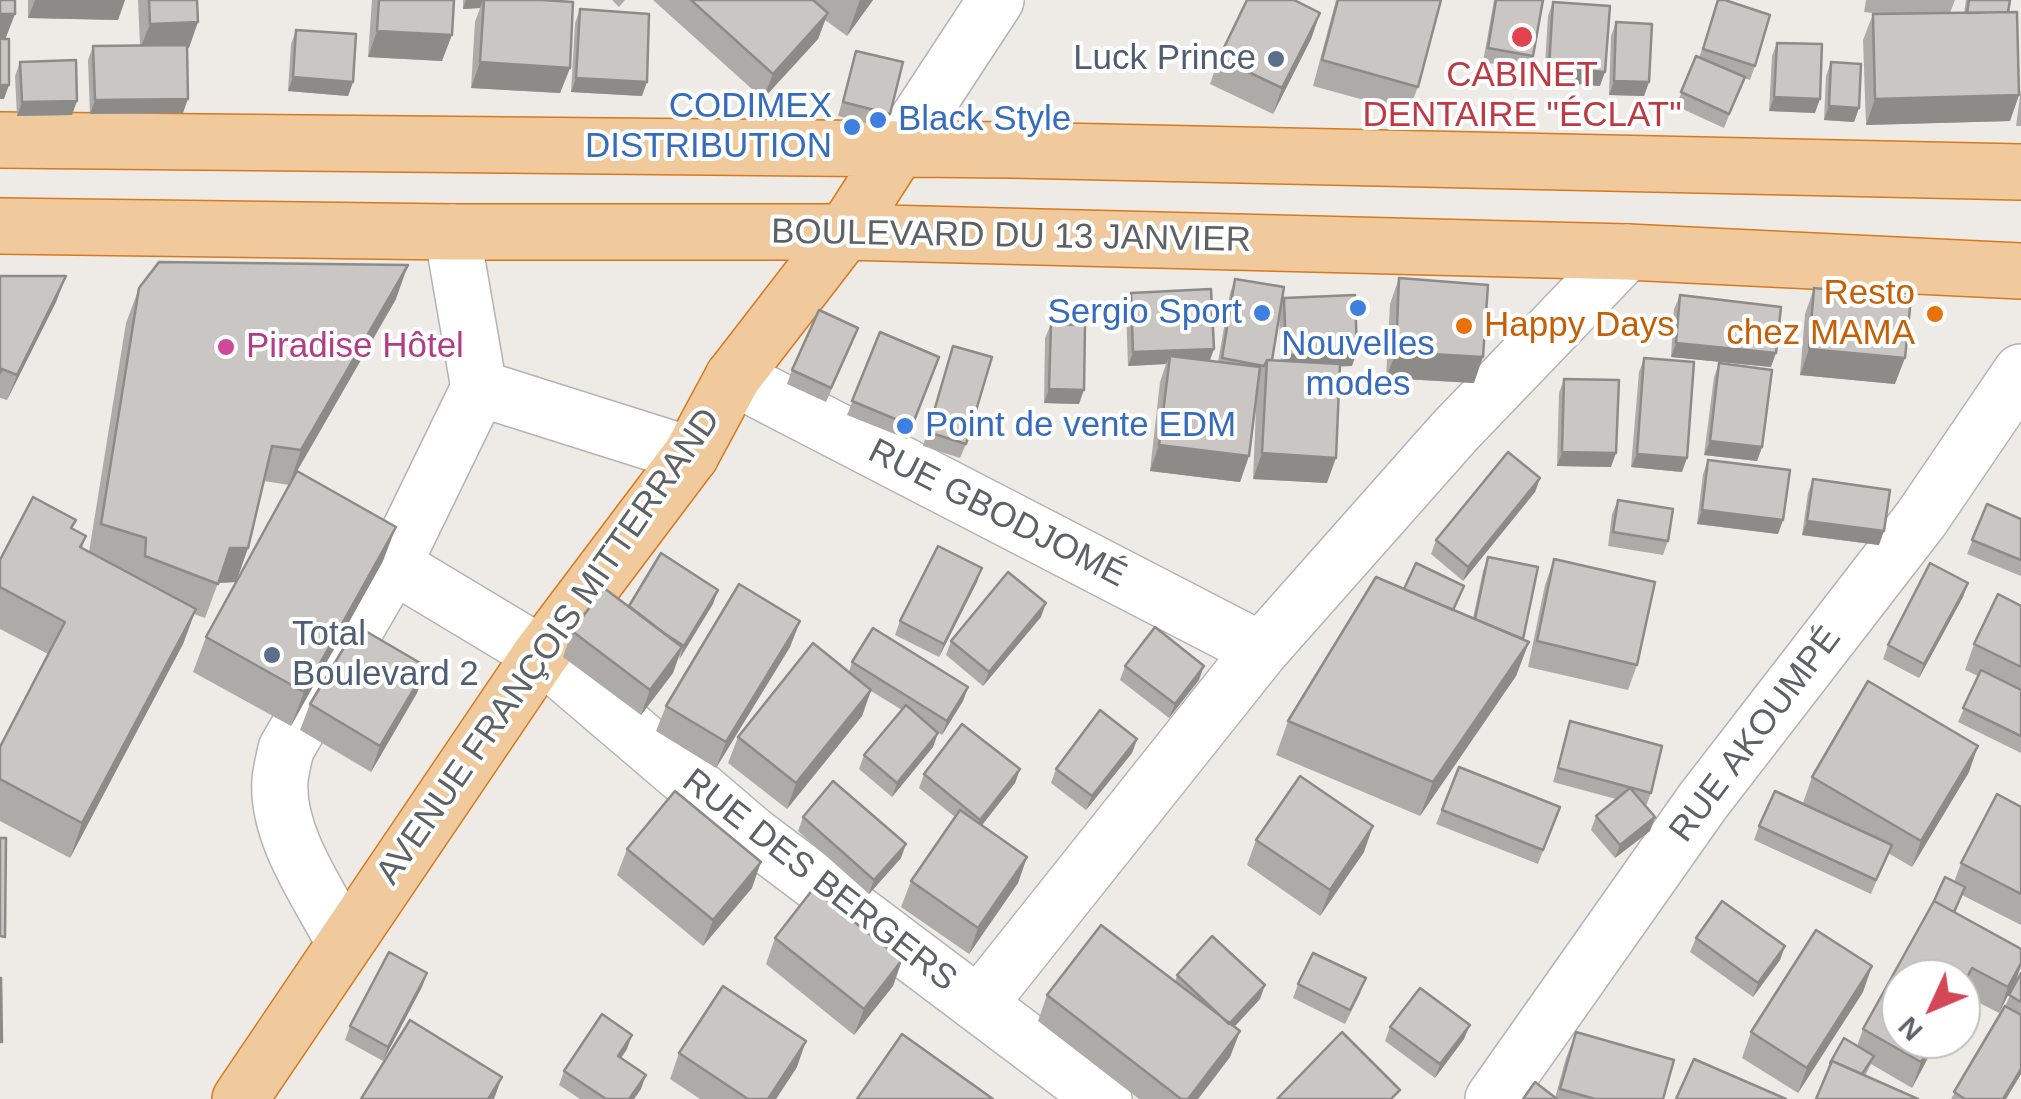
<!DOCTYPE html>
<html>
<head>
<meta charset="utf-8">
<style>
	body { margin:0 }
	#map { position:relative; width:2021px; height:1099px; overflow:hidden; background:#eeebe6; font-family:Arial,sans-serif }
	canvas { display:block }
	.north { position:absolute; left:1881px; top:959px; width:100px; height:100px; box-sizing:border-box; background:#fff; border:2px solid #bfc0c1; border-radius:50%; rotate:226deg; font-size:28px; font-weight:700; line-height:40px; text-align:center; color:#5e6265 }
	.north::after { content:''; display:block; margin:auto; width:35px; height:45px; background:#d34757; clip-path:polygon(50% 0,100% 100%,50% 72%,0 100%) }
</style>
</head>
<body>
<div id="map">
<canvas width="2021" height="1099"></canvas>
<div class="north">N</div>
</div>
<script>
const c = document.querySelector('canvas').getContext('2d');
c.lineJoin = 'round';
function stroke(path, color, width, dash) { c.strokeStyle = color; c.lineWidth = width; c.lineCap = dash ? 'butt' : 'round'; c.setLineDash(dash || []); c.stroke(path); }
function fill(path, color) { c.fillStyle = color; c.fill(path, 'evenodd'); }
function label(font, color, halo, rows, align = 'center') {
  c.font = font + ' Arial,sans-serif'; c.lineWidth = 8; c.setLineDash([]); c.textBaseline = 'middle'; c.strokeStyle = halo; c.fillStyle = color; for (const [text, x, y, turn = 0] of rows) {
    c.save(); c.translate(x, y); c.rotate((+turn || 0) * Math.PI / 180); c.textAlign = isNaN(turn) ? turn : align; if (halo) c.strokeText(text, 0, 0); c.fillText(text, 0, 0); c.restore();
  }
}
const minor = new Path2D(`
	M897 151 996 0
	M733 377 1261 650
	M479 388 691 455
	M393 565 541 654 753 835 1104 1099
	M344 942C320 895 276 836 280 780 281 770 284 759 286 749L393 565 479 388 452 232
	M979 1004 1261 650 1455 431 1627 252
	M1493 1099 1703 801 1921 519 2021 372`);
const highway = new Path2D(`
	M0 140 1012 150 2021 172
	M0 226 452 232H845L1627 252 2021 271
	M240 1099 541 654 691 455 733 377 845 232 897 151`);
stroke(minor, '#b1b4b7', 58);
stroke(highway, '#d7791d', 58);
stroke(minor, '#fff', 55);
stroke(highway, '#f0ca9c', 55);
fill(new Path2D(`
	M28 0H125L118 20 28 18Z
	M138 0H197L198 22 187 48 183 113 90 114 88 60 93 46 140 45Z
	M372 0H454L442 61 368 57Z
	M463 0H542L570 68 560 93 471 88 475 22 480 8 463 9Z
	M612 0H625L619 7Z
	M653 0H873L847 36 825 20 818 39 763 99Z
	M1336 0H1441L1418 87 1408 112 1313 86Z
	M1494 0H1543L1533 56 1528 70 1483 62Z
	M1718 0 1755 66 1750 80 1744 78 1724 128 1676 106 1696 56 1699 58Z
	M1866 0H1955L1950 13H1964L1966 0H2010L2008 12 2019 95 2010 121 1866 125 1863 40 1873 14H1880L1864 12Z
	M1553 2 1600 86 1544 81 1548 16Z
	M580 9 642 96 571 92 575 23Z
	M1320 13 1311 39 1273 114 1210 84 1219 58Z
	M1616 22 1649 82 1644 96 1609 95 1611 36Z
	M296 30 353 82 348 96 288 91 291 44Z
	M1777 43 1815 113 1769 111 1772 56Z
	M856 51 890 114 885 128 838 116Z
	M20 62 72 115 17 116 15 76Z
	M1831 62 1859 108 1854 122 1824 120 1826 76Z
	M2021 89V126H2016Z
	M0 276H66L56 302 7 400 0 398Z
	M1399 278 1474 383 1386 378 1390 304Z
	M1235 279 1280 310 1284 298 1352 366H1340L1327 483 1253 479 1257 386 1249 456 1240 482 1150 471 1160 382 1166 364 1128 366 1126 307 1131 293 1214 349 1209 361 1218 362 1230 293ZM1279 314 1281 361 1272 360Z
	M139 288 396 299 289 485 264 481 248 548 236 582 218 583 205 618 194 614 183 644 70 858 0 821V747L48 654 0 629V560L72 529 86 536 82 548 89 552 126 323Z
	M1814 288 1895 384 1800 375 1805 314Z
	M1680 295 1771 367 1671 357 1674 309Z
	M1051 324 1079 404 1044 403 1045 338Z
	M880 332 939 357 907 439 847 415Z
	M853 342 826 402 787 384 792 370Z
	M953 346 966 444 960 458 923 446Z
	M1644 358 1682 472 1631 467 1639 372Z
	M1719 363 1762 447 1757 461 1704 455 1714 377Z
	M1564 379 1611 467 1557 466 1559 393Z
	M1708 460 1783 520 1778 534 1697 524 1703 474Z
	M1540 478 1535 492 1463 581 1431 554 1436 540Z
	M1813 479 1879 545 1802 535 1808 493Z
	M1618 500 1668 541 1663 555 1608 546 1612 514Z
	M1987 504 2021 519V576L1967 554Z
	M1488 557 1523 639 1529 642 1516 676 1420 816 1276 755 1288 721 1404 589 1464 586 1454 610 1473 618 1483 571Z
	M1554 559 1637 665 1628 690 1528 667 1545 585Z
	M383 561 291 726 193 672 206 637Z
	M977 582 939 657 895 635 900 621Z
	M1968 583 1963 597 1919 678 1883 659 1888 645Z
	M713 604 678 659 673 673 641 715 563 657 572 631 629 606Z
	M2021 606V753L1958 722 1978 676 1965 670 1974 644Z
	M1041 617 983 686 946 655 951 641Z
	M800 621 790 647 716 768 656 731 666 706Z
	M852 662 968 687 963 701 942 735 938 732 933 747 892 797 859 769 864 755 902 710 871 691 862 716 787 809 728 763 738 737 849 672Z
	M1125 666 1199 680 1169 718 1120 680Z
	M417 693 371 772 300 730 310 704Z
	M1570 721 1651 793 1646 806 1650 831 1615 858 1591 830 1596 816 1616 799 1553 782Z
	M1137 739 1132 753 1086 810 1051 783 1056 769Z
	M1459 767 1560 807 1538 864 1436 824Z
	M1020 769 1015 783 982 825 1027 857 1018 883 969 954 901 907 911 881 955 817 919 788 924 774Z
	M1969 772 1912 867 1888 853 1871 894 1754 840 1759 826 1814 809 1803 803 1812 777Z
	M2021 807V925L1962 895 1955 913 2021 949V968L1999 1013 1962 994 1961 996V979L1901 1039H1938L1912 1088 1871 1064 1865 1076 1825 1077 1830 1063 1857 1046 1863 1029 1954 882 1961 863Z
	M803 817 901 858 869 894 798 831Z
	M1256 840 1364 852 1320 916 1247 865Z
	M627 849 752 888 703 946 617 875Z
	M775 938 902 960 893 986 854 1035 766 964Z
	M1696 938 1785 946 1780 960 1753 997 1690 952Z
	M427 973 422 987 383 1061 345 1040 350 1026Z
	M2021 973V1074L2006 1099H1951L2005 1006Z
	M1177 975 1260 999 1234 1027 1240 1031 1230 1057 1198 1099H1139L1038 1021 1047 995 1175 982Z
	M1298 984 1361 992 1345 1024 1293 998Z
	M1863 992 1798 1093 1742 1058 1751 1032Z
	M1390 1027 1464 1039 1435 1078 1385 1041Z
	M1576 1032 1663 1099H1523L1555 1098 1566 1058Z
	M627 1049 621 1058 641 1089 634 1099H580L559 1085 564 1071Z
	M679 1053 797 1067 776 1099H700L670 1079Z`), '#aeaaa8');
fill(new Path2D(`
	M35 0H125L118 20 28 18Z
	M466 0H483L480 8 463 9Z
	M860 0H873L847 36Z
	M828 13 818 39 763 99 773 74Z
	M1320 13 1311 39 1273 114 1282 88Z
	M0 14H15L5 40H0Z
	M198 22 189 48 140 49 150 24Z
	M377 31 452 35 442 61 368 57Z
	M480 62 570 68 560 93 471 88Z
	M1549 67 1605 72 1600 86 1544 81Z
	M293 77 353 82 348 96 288 91Z
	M576 78 647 82 642 96 571 92Z
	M1614 81 1649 82 1644 96 1609 95Z
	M0 85H9L4 99H0Z
	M2019 95 2010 121 1866 125 1875 99Z
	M1774 97 1820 99 1815 113 1769 111Z
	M188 99 183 113 90 114 95 100Z
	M77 101 72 115 17 116 22 102Z
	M1829 106 1859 108 1854 122 1824 120Z
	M408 265 396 299 289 485 301 450Z
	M66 276 56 302 7 400 17 375Z
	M1676 343 1776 353 1771 367 1671 357Z
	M1214 349 1209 363 1170 356 1166 364 1128 366 1133 352Z
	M1809 349 1905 358 1895 384 1800 375Z
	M1357 352 1352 366 1281 369 1286 355Z
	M1396 352 1483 357 1474 383 1386 378Z
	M1049 389 1084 390 1079 404 1044 403Z
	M1710 441 1762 447 1757 461 1704 455Z
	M1159 445 1249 456 1240 482 1150 471Z
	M1562 452 1616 453 1611 467 1557 466Z
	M1262 453 1336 458 1327 483 1253 479Z
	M1637 454 1687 458 1682 472 1631 467Z
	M1540 478 1535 492 1463 581 1468 567Z
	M1702 510 1783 520 1778 534 1697 524Z
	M1807 521 1884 531 1879 545 1802 535Z
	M396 527 383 561 291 726 304 692Z
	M230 548H248L236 582 218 583Z
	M982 568 977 582 939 657 944 644Z
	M1968 583 1963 597 1919 678 1924 664Z
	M718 590 713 604 679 660 684 646Z
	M1046 603 1041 617 983 686 989 672Z
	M196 609 183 644 70 858 82 823Z
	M800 621 790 647 716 768 726 742Z
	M1529 642 1516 676 1420 816 1433 782Z
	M682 647 673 673 641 715 650 690Z
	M1204 666 1199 680 1169 718 1175 704Z
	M427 667 417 693 371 772 380 746Z
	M968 687 963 701 942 735 947 721Z
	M871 690 862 716 787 809 796 783Z
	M938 733 933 747 892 797 897 783Z
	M1137 739 1132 753 1086 810 1092 796Z
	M1978 746 1969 772 1912 867 1921 841Z
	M1020 769 1015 783 975 834 980 820Z
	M1655 817 1650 831 1615 858 1620 845Z
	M1373 826 1364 852 1320 916 1330 890Z
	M906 844 901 858 869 894 874 880Z
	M1027 857 1018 883 969 954 978 928Z
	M761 862 752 888 703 946 713 920Z
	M1785 946 1780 960 1753 997 1758 983Z
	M902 960 893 986 854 1035 864 1009Z
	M2021 963 2017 978 1999 1013 2008 987Z
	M1872 966 1863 992 1798 1093 1807 1068Z
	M1972 968 1962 994 1961 996V988Z
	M427 973 422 987 383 1061 388 1047Z
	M1265 985 1260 999 1224 1038 1229 1024Z
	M1470 1025 1464 1039 1435 1078 1440 1064Z
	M1240 1031 1230 1057 1198 1099H1188Z
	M632 1035 627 1049 613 1070 618 1056Z
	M1934 1039H1938L1912 1088 1921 1062Z
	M806 1041 797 1067 776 1099H768Z
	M2021 1069V1074L2006 1099H2003Z
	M646 1075 641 1089 634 1099H629Z
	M502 1077 494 1099H488Z`), '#8d8b88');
const building = new Path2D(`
	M0 0H15V14H0Z
	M149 0H197L198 22 150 24Z
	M379 0H454L452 35 377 31Z
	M484 0H542L573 2 570 68 480 62Z
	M691 0H813L828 13 773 74Z
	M1247 0H1294L1320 13 1282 88 1219 58Z
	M1338 0H1441L1418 87 1322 60Z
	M1496 0H1543L1533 56 1488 48Z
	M1718 0H1725L1770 15 1755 66 1703 49Z
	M1969 0H2010L2008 12 1967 13Z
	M1553 2 1610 6 1605 72 1549 67Z
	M580 9 649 14 647 82 576 78Z
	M2017 12 2019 95 1875 99 1873 14Z
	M1616 22 1652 24 1649 82 1614 81Z
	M296 30 356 34 353 82 293 77Z
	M0 39H9V85H0Z
	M1777 43 1822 44 1820 99 1774 97Z
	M187 45 188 99 95 100 93 46Z
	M856 51 903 62 890 114 843 102Z
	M1696 56 1745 77 1729 114 1681 92Z
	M76 60 77 101 22 102 20 62Z
	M1831 62 1861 64 1859 108 1829 106Z
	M159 262 408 265 301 450 272 446 248 548H230L218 584 145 556 146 538 101 524 139 288Z
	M0 276H66L17 375 2 369 0 373Z
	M1399 278 1488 285 1483 357 1396 352Z
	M1235 279 1284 287 1272 360H1267L1264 366 1222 358Z
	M1814 288 1911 298 1905 358 1809 349Z
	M1211 289 1214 349 1133 352 1131 293Z
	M1355 295 1357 352 1286 355 1284 298Z
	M1680 295 1781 307 1776 353 1676 343Z
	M819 310 858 328 831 388 792 370Z
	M1051 324 1085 325 1084 390 1049 389Z
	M880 332 939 357 912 426 852 401Z
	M953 346 992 357 966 444 928 432Z
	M1170 356 1260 367 1249 456 1159 445Z
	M1644 358 1694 362 1687 458 1637 454Z
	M1267 360 1340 364 1336 458 1262 453Z
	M1719 363 1772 370 1762 447 1710 441Z
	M1564 379 1619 380 1616 453 1562 452Z
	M1508 452 1540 478 1468 567 1436 540Z
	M1708 460 1790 470 1783 520 1702 510Z
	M297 471 396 527 304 692 206 637Z
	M1813 479 1890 490 1884 531 1807 521Z
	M33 497 76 520 71 528 86 536 80 547 196 609 82 823 0 779V747L65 622 0 587V560Z
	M1618 500 1673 509 1668 541 1613 532Z
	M1987 504 2021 519V560L1972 540Z
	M938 546 982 568 944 644 900 621Z
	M661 553 718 590 684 646 664 633 629 606Z
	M1488 557 1538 567 1523 639 1475 619Z
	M1554 559 1655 582 1637 665 1537 641Z
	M1416 563 1464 586 1453 610 1404 589Z
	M1930 563 1968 583 1924 664 1888 645Z
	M1008 572 1046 603 989 672 951 641Z
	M1376 577 1529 642 1433 782 1288 721Z
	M739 584 800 621 726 742 666 706Z
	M604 588 682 647 650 690 572 631Z
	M1998 594 2021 606V667L1974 644Z
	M357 626 427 667 380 746 310 704Z
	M1155 627 1204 666 1175 704 1125 666Z
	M873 628 968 687 947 721 852 662Z
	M813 643 871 690 796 783 738 737Z
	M1981 670 2021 690V736L1963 708Z
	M1868 681 1978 746 1921 841 1812 777Z
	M906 705 938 733 897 783 864 755Z
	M1100 710 1137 739 1092 796 1056 769Z
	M1570 721 1662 746 1651 793 1558 768Z
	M962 724 1020 769 980 820 924 774Z
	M1459 767 1560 807 1543 850 1442 810Z
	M1300 776 1373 826 1330 890 1256 840Z
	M833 781 906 844 874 880 803 817Z
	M1630 788 1655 817 1620 845 1596 816Z
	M675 791 761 862 713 920 627 849Z
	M1775 791 1892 845 1876 880 1759 826Z
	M1997 794 2021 807V894L1961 863Z
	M960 810 1027 857 978 928 911 881Z
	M0 838H6L5 937 0 936Z
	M1945 877 1965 887 1954 912 1934 901Z
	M813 889 902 960 864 1009 775 938Z
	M1722 901 1785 946 1758 983 1696 938Z
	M1934 901 2021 949V963L2008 987 1972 968 1961 988V979H1901V1039H1934L1921 1062 1863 1029Z
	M1101 925 1240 1031 1188 1099H1181L1047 995Z
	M1816 930 1872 966 1807 1068 1751 1032Z
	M1212 936 1265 985 1229 1024 1177 975Z
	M389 952 427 973 388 1047 350 1026Z
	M1313 953 1366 978 1350 1010 1298 984Z
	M2021 973V1002L2009 995Z
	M0 978H1L2 1042H0Z
	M723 986 806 1041 768 1099H748L679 1053Z
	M1420 988 1470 1025 1440 1064 1390 1027Z
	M2005 1006 2021 1015V1069L2003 1099H1965L1954 1092Z
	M602 1014 632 1035 618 1056 646 1075 629 1099H606L564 1071Z
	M410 1020 502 1077 488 1099H361Z
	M1342 1032 1400 1090 1391 1099H1277Z
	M1576 1032 1674 1060 1663 1099H1595L1560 1089Z
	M902 1034 993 1099H857Z
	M1844 1038 1874 1056 1862 1074 1832 1061 1830 1063Z
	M1694 1059 1786 1099H1676Z
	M1832 1061 1918 1099H1816Z
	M1535 1082 1557 1099H1523Z`);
fill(building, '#cac6c3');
stroke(building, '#8d8b88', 2.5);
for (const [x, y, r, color] of [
	[1522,37,12,"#e0444e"],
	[1276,59,10,"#5c6f8a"],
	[878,120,10,"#3f7fe0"],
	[852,127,10,"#3f7fe0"],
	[1358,308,10,"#3f7fe0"],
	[1262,313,10,"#3f7fe0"],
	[1935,314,10,"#e8710a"],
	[1464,326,10,"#e8710a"],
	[226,347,10,"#d1479c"],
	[905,426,10,"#3f7fe0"],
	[272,655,10,"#5c6f8a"]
]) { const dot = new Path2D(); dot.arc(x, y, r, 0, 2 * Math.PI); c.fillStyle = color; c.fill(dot); stroke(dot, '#fff', 4); }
label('35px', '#4e5e75', '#fff', [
	["Luck Prince",1256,59],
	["Total",292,635,"left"],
	["Boulevard 2",292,675,"left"]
], 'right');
label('35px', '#be3a42', '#fff', [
	["CABINET",1522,76],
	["DENTAIRE \"ÉCLAT\"",1522,116]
]);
label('35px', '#366cbe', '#fff', [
	["CODIMEX",832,107],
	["DISTRIBUTION",832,147],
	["Black Style",898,120,"left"],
	["Sergio Sport",1242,313],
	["Nouvelles",1358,345,"center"],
	["modes",1358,385,"center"],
	["Point de vente EDM",925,426,"left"]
], 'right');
label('35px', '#5e6265', '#fff', [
	["BOULEVARD DU 13 JANVIER",1011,237,1],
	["RUE GBODJOMÉ",997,514,27],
	["AVENUE FRANÇOIS MITTERRAND",549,647,-55],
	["RUE AKOUMPÉ",1756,735,-53],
	["RUE DES BERGERS",819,881,38]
]);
label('35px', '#c56008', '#fff', [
	["Resto",1915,294],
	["chez MAMA",1915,334],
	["Happy Days",1484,326,"left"]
], 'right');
label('35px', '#b23c85', '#fff', [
	["Piradise Hôtel",246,347]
], 'left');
</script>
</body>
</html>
